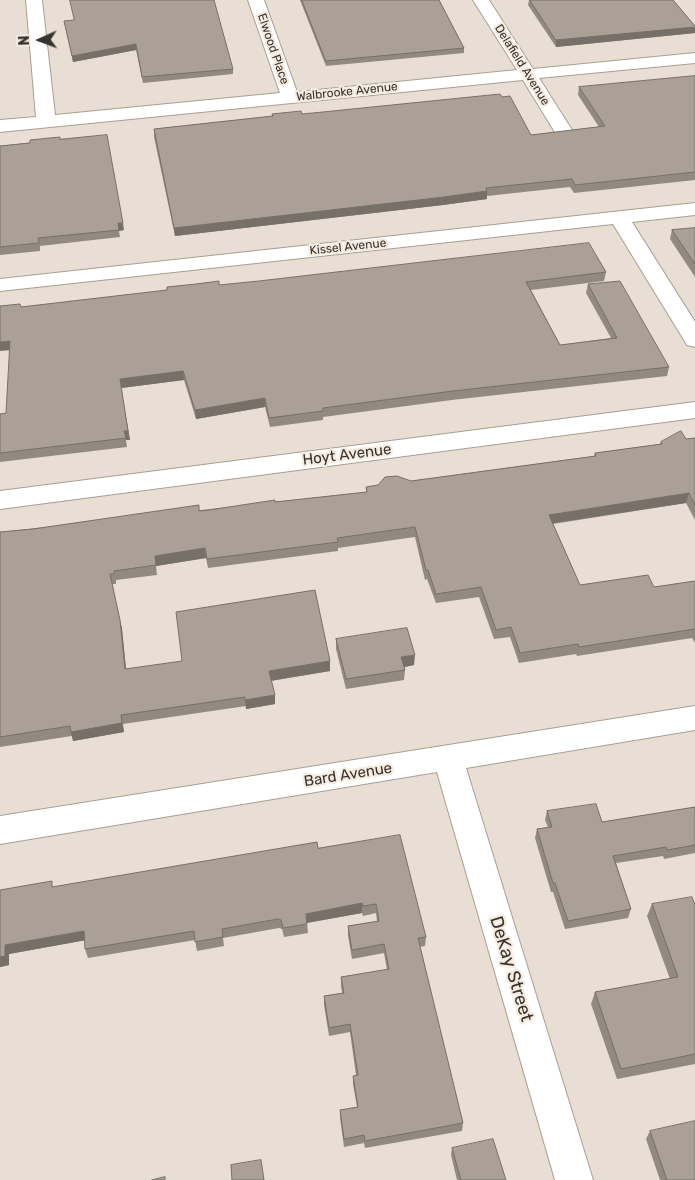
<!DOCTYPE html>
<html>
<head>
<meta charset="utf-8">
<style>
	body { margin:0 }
	#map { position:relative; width:695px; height:1180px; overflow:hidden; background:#e9ded3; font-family:Rubik,sans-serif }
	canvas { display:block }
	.north { position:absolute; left:15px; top:15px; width:50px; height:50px; -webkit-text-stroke:4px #f6ebe0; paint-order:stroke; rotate:268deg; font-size:14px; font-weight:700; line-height:20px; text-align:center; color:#36322d }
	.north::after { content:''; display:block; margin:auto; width:18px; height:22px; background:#36322d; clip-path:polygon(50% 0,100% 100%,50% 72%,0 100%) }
</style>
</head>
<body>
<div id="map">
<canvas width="695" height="1180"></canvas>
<div class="north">N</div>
</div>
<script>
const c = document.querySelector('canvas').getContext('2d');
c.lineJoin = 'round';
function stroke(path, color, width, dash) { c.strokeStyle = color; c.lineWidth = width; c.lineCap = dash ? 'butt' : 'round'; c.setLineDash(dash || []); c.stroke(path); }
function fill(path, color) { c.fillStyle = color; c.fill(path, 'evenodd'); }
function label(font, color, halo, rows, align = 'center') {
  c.font = font + ' Rubik,sans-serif'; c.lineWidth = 4.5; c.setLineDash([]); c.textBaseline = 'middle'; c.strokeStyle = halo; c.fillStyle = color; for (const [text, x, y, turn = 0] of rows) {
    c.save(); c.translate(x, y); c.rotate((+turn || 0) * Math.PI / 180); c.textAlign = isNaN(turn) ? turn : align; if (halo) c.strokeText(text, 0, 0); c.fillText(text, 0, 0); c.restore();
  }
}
const minor = new Path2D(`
	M26 0H42L55 115 280 93 248 0H264L297 92 517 70 473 0H489L533 69 695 53V63L539 78 572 130 570 134 563 136 556 134 523 80 0 132V120L36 117Z
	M695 203V215L632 222 695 322V347L687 345 684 340 613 224 0 291V279Z
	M695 402V418L0 509V491Z
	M695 706V730L466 768 593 1180H555L437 772 0 844V816Z`);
stroke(minor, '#a89e93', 2);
fill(minor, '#fff');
fill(new Path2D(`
	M300 0H439L464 48V53L326 66Z
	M529 0H673L695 26V33L556 47 528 5Z
	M64 21 233 69V74L143 83 136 50 73 62Z
	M695 76V180L574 193 570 187 487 196V199L443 205 175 236 154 137V129L272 116V114H302L531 135 599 127 578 95 579 87Z
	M60 139 124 230 119 231 120 237 40 246V251L0 255V146Z
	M695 228V277L670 239 672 230Z
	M606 272 604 281 531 290 560 345 611 338 586 293 588 284 669 367 667 376 452 400 323 417V420L270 427 265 407 196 419 184 380 121 388 130 440H126L127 447 0 462V414L6 413 21 307 219 285Z
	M695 438V520L686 503 553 524 580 585 654 587 695 581V643L692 638 577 656 576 654 519 663 510 637 494 639 479 597 436 603 427 579 425 580 415 537 338 548V551L208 568 206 558 156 566 157 575 116 580V584H112L122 629 126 669 330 661V671L271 681 275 704 246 709V706L123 724 124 732 73 741 72 736 0 747V532L366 492V487L594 456 595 453 660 444 661 442Z
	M336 639 414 665 404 667 405 670 404 680 346 689 336 649Z
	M695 807V853L664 859 663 856 616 863 631 909 628 918 565 929 553 892H551L535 838 537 829 548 827 545 820 547 811 602 822Z
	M318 848 426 937 425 946 420 947 463 1123 462 1131 365 1148 364 1143 344 1147 340 1118V1110L357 1107 353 1084V1076L356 1075 350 1032 329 1036 324 1005V996L342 993 341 986V977L387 970 384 953 352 959 348 936V926L377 921 376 913 363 916 362 913 307 923 308 933 284 937 282 929 279 928 223 938 224 946 197 951 195 940 88 958 85 949V940L9 954V965L0 967V890L54 887Z
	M652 904 695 905V1064L617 1079 591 1004 595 992 670 979 647 916Z
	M650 1131 695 1180H660L646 1139Z
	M452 1148 506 1180H457L451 1155Z`), '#928a80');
fill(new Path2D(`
	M695 27V33L556 47V40Z
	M136 44V50L73 62 72 56Z
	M487 191V199L443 205 175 236 174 228Z
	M118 223H123L124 230 119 231Z
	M10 341 12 350 0 351V342Z
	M183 371 184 380 121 388 130 440H126L124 431 120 379Z
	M265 398V407L196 419 195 410Z
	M689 493 686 503 547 524 549 515Z
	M205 548 206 558 156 566 157 575 155 556Z
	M120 620 122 629 127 679 125 669Z
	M415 655 414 665 400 668 401 657Z
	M330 661V671L269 681V671Z
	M275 695V704L246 709 245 700Z
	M121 715 124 732 73 741 71 732Z
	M362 903V913L306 923V914Z
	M84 931 87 940 9 954V965L0 967V957L5 945Z`), '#777068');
const building = new Path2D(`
	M70 0H214L233 69 142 77 136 44 72 56 64 21 74 20Z
	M302 0H439L464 48 326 61Z
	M530 0H673L695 26V27L556 40Z
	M695 76V172L575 185 572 179 486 188 487 191 444 197 174 228 154 129 273 116 272 114 301 111 302 114 323 112 500 94 502 97 510 96 531 135 605 126 579 87Z
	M107 135 123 223H118L119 230 38 238 39 243 0 247V146L30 143V140L60 137V139Z
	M695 228V264L672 230Z
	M589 243 606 272 526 282 560 345 617 338 588 284 620 281 669 367 453 391 323 408V411L269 418 265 398 195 410 183 371 120 379 128 431H124L126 438 0 453V414L6 413 10 341 0 342V306L20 304 21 307 167 290V287L196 284 219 281V285L259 281Z
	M681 431 686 439 695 438V505L689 493 549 515 580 585 648 575 654 587 695 581V629L579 647 578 644 520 653 511 627 496 630 481 587 436 594 428 570H426L415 527 337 538 338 542 207 559 205 548 155 556 156 565 114 571V574H110L120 620 125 669 182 661 176 612 315 590 330 661 269 671 275 695 245 700V697L121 715 122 723 71 732 70 726 0 737V532L33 529 199 505V511L209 510 275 500V502L367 492 366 487 378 485 385 477 397 476 411 481 596 456 595 453 662 444 661 442Z
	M407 628 415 655 401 657 405 670 346 679 336 639Z
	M596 804 602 822 695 807V845L667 850 666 847 613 856 631 909 568 921 555 883H553L537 829 552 827 547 811Z
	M400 835 426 937 418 938 463 1123 365 1141 364 1135 344 1139 340 1110 358 1107 353 1076 358 1075 350 1024 329 1028 324 996 344 993 341 977 389 969 384 944 352 950 348 926 379 921 376 904 363 906 362 903 306 914 307 924 283 928 281 920 278 919 222 929 223 937 195 942 194 931 85 949 84 931 5 945V956L0 957V890L52 881V887L317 842 318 848Z
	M692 897 695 905V1054L621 1069 595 992 678 977 652 904Z
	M695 1121V1180H667L650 1131Z
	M493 1139 506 1180H461L452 1148Z
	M261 1160 264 1180H232L231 1165Z
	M165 1177V1180H152Z`);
fill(building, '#aaa095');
stroke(building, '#777068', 1);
label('12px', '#36322d', '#f6ebe0', [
	["Elwood Place",273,49,71],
	["Delafield Avenue",522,65,58],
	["Walbrooke Avenue",347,92,-6],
	["Kissel Avenue",348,247,-6]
]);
label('15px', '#36322d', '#f6ebe0', [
	["Hoyt Avenue",347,455,-7],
	["Bard Avenue",348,775,-9]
]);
label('18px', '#36322d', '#f6ebe0', [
	["DeKay Street",511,969,73]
]);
</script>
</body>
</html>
